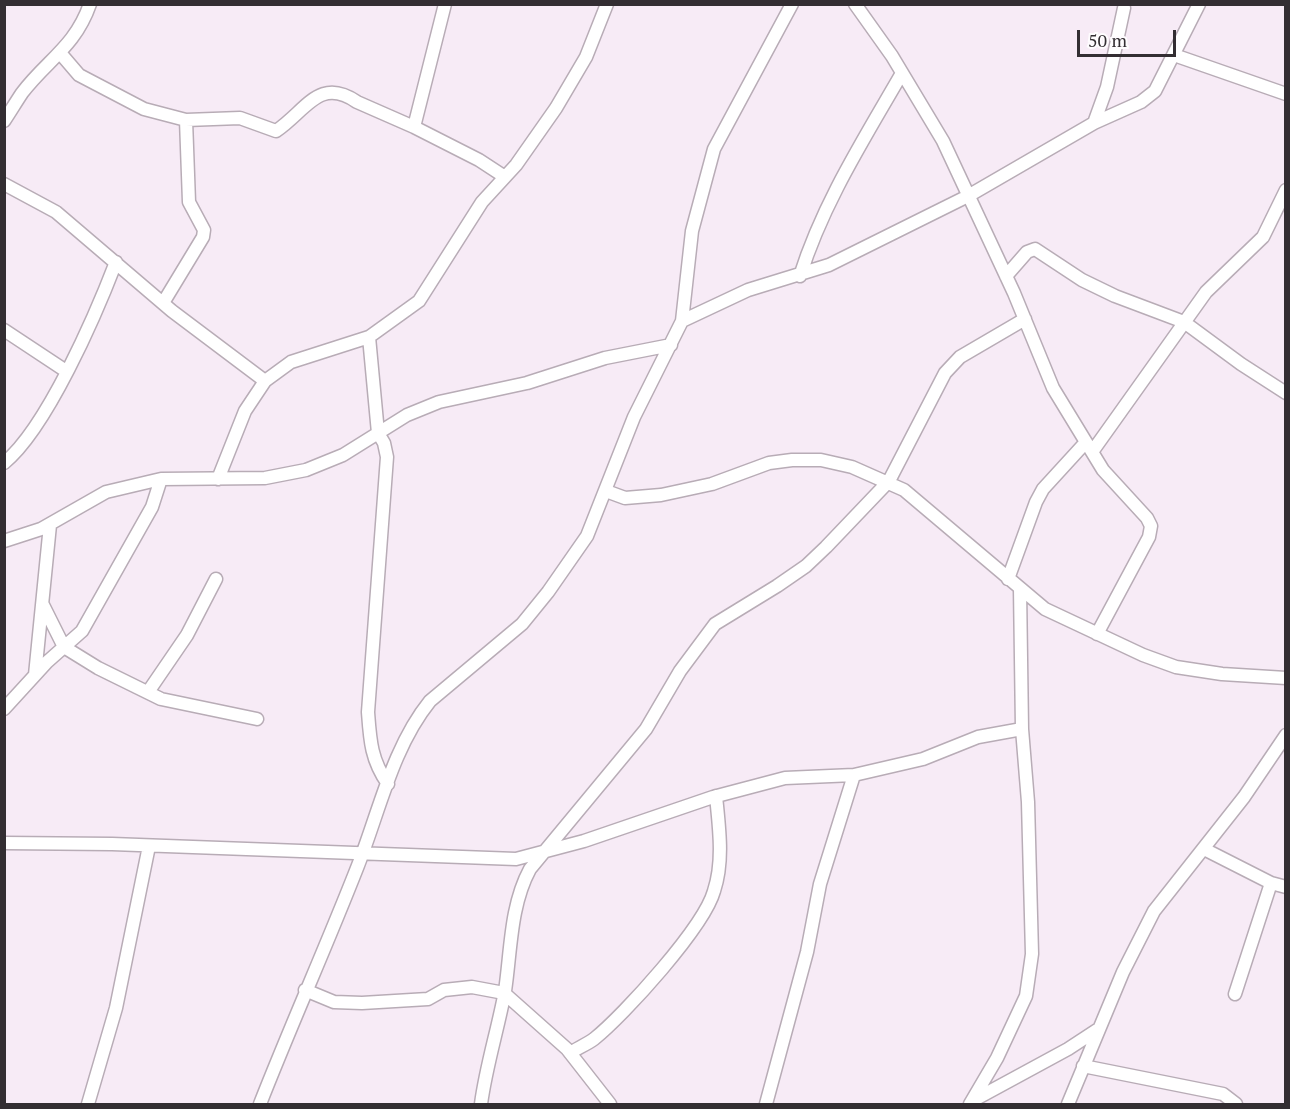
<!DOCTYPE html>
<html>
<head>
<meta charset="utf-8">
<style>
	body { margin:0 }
	#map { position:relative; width:1290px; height:1109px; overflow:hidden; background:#f7ebf6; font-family:"PT Serif",serif }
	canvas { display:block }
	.frame { position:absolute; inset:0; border:6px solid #332e32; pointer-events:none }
	.scale { position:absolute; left:1077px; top:30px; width:99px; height:27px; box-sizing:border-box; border:3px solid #332e32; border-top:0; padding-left:8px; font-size:18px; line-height:21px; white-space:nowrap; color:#332e32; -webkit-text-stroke:4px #fefcfe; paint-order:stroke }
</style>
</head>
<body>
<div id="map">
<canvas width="1290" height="1109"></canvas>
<div class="frame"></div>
<div class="scale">50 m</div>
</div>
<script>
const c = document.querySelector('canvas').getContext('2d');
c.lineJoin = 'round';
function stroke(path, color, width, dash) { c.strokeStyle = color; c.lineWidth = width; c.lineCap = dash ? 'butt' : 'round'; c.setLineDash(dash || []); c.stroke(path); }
const minor = new Path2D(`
	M855 4 892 56 943 141 1014 293 1053 388 1103 470 1147 518 1151 526 1149 537 1097 634
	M61 54 79 75 144 109 186 120 240 118 276 131C306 111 319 76 357 102L414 127 479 160 505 177
	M1174 55 1286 94
	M4 121C10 112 16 102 22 93 47 60 75 47 90 4
	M1094 123 1107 87 1124 8
	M414 127 445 4
	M4 184 56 212 172 311 265 381
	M800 276C823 203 864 139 902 73
	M1006 276 1027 252 1035 249 1082 280 1115 296 1184 322 1241 364 1286 393
	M163 303 203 237 204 230 189 202 186 120
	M682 321 748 290 829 265 968 196 1094 123 1141 102 1155 91 1199 4
	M4 330 66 371
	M369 337 378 433 384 443 387 457 368 712C370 740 371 760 388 784
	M1092 452 1206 292 1263 237 1286 190
	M4 463C47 428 96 314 116 262
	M218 479 245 411 265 381 291 362 369 337 419 301 482 202 516 165 556 108 586 57 607 4
	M606 491 625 498 661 495 712 484 769 463 792 460H821L852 467 904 490 1045 609 1143 655 1176 667 1222 674 1286 678
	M4 541 41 529 106 492 161 479 265 478 306 470 343 455 407 415 439 402 527 383 605 358 671 345
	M1008 579 1036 502 1043 489 1086 442
	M43 605 64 647 98 668 161 699 257 719
	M35 675 50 525
	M148 692 187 635 216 579
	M4 709 47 662 82 631 152 507 161 479
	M4 843 112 844 516 859 584 841 713 797 785 778 854 775 923 759 978 737 1022 729
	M1204 849 1271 883 1286 887
	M305 990 334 1002 362 1003 428 999 444 990 472 987 504 993 567 1049 610 1104
	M1235 994 1271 883
	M570 1053C578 1048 587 1044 594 1039 624 1015 704 927 714 891 724 861 719 827 716 796
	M1083 1066 1223 1094 1236 1104
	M974 1100 1068 1049 1097 1030
	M88 1104 116 1008 149 846
	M260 1104C291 1025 326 947 357 868 379 813 392 748 430 701L522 624 548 592 587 536 634 417 682 321 692 231 714 149 792 4
	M481 1104C486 1066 498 1029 505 991 511 951 510 906 530 869L646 729 680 671 715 624 777 586 806 566 826 547 889 481 945 373 960 357 1025 319
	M766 1104 807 952 820 884 854 775
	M970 1104 997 1058 1026 996 1032 954 1028 802 1022 729 1020 588
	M1068 1104 1123 972 1154 911 1244 797 1286 735`);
stroke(minor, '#b8acb6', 15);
stroke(minor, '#fff', 12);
</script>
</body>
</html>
